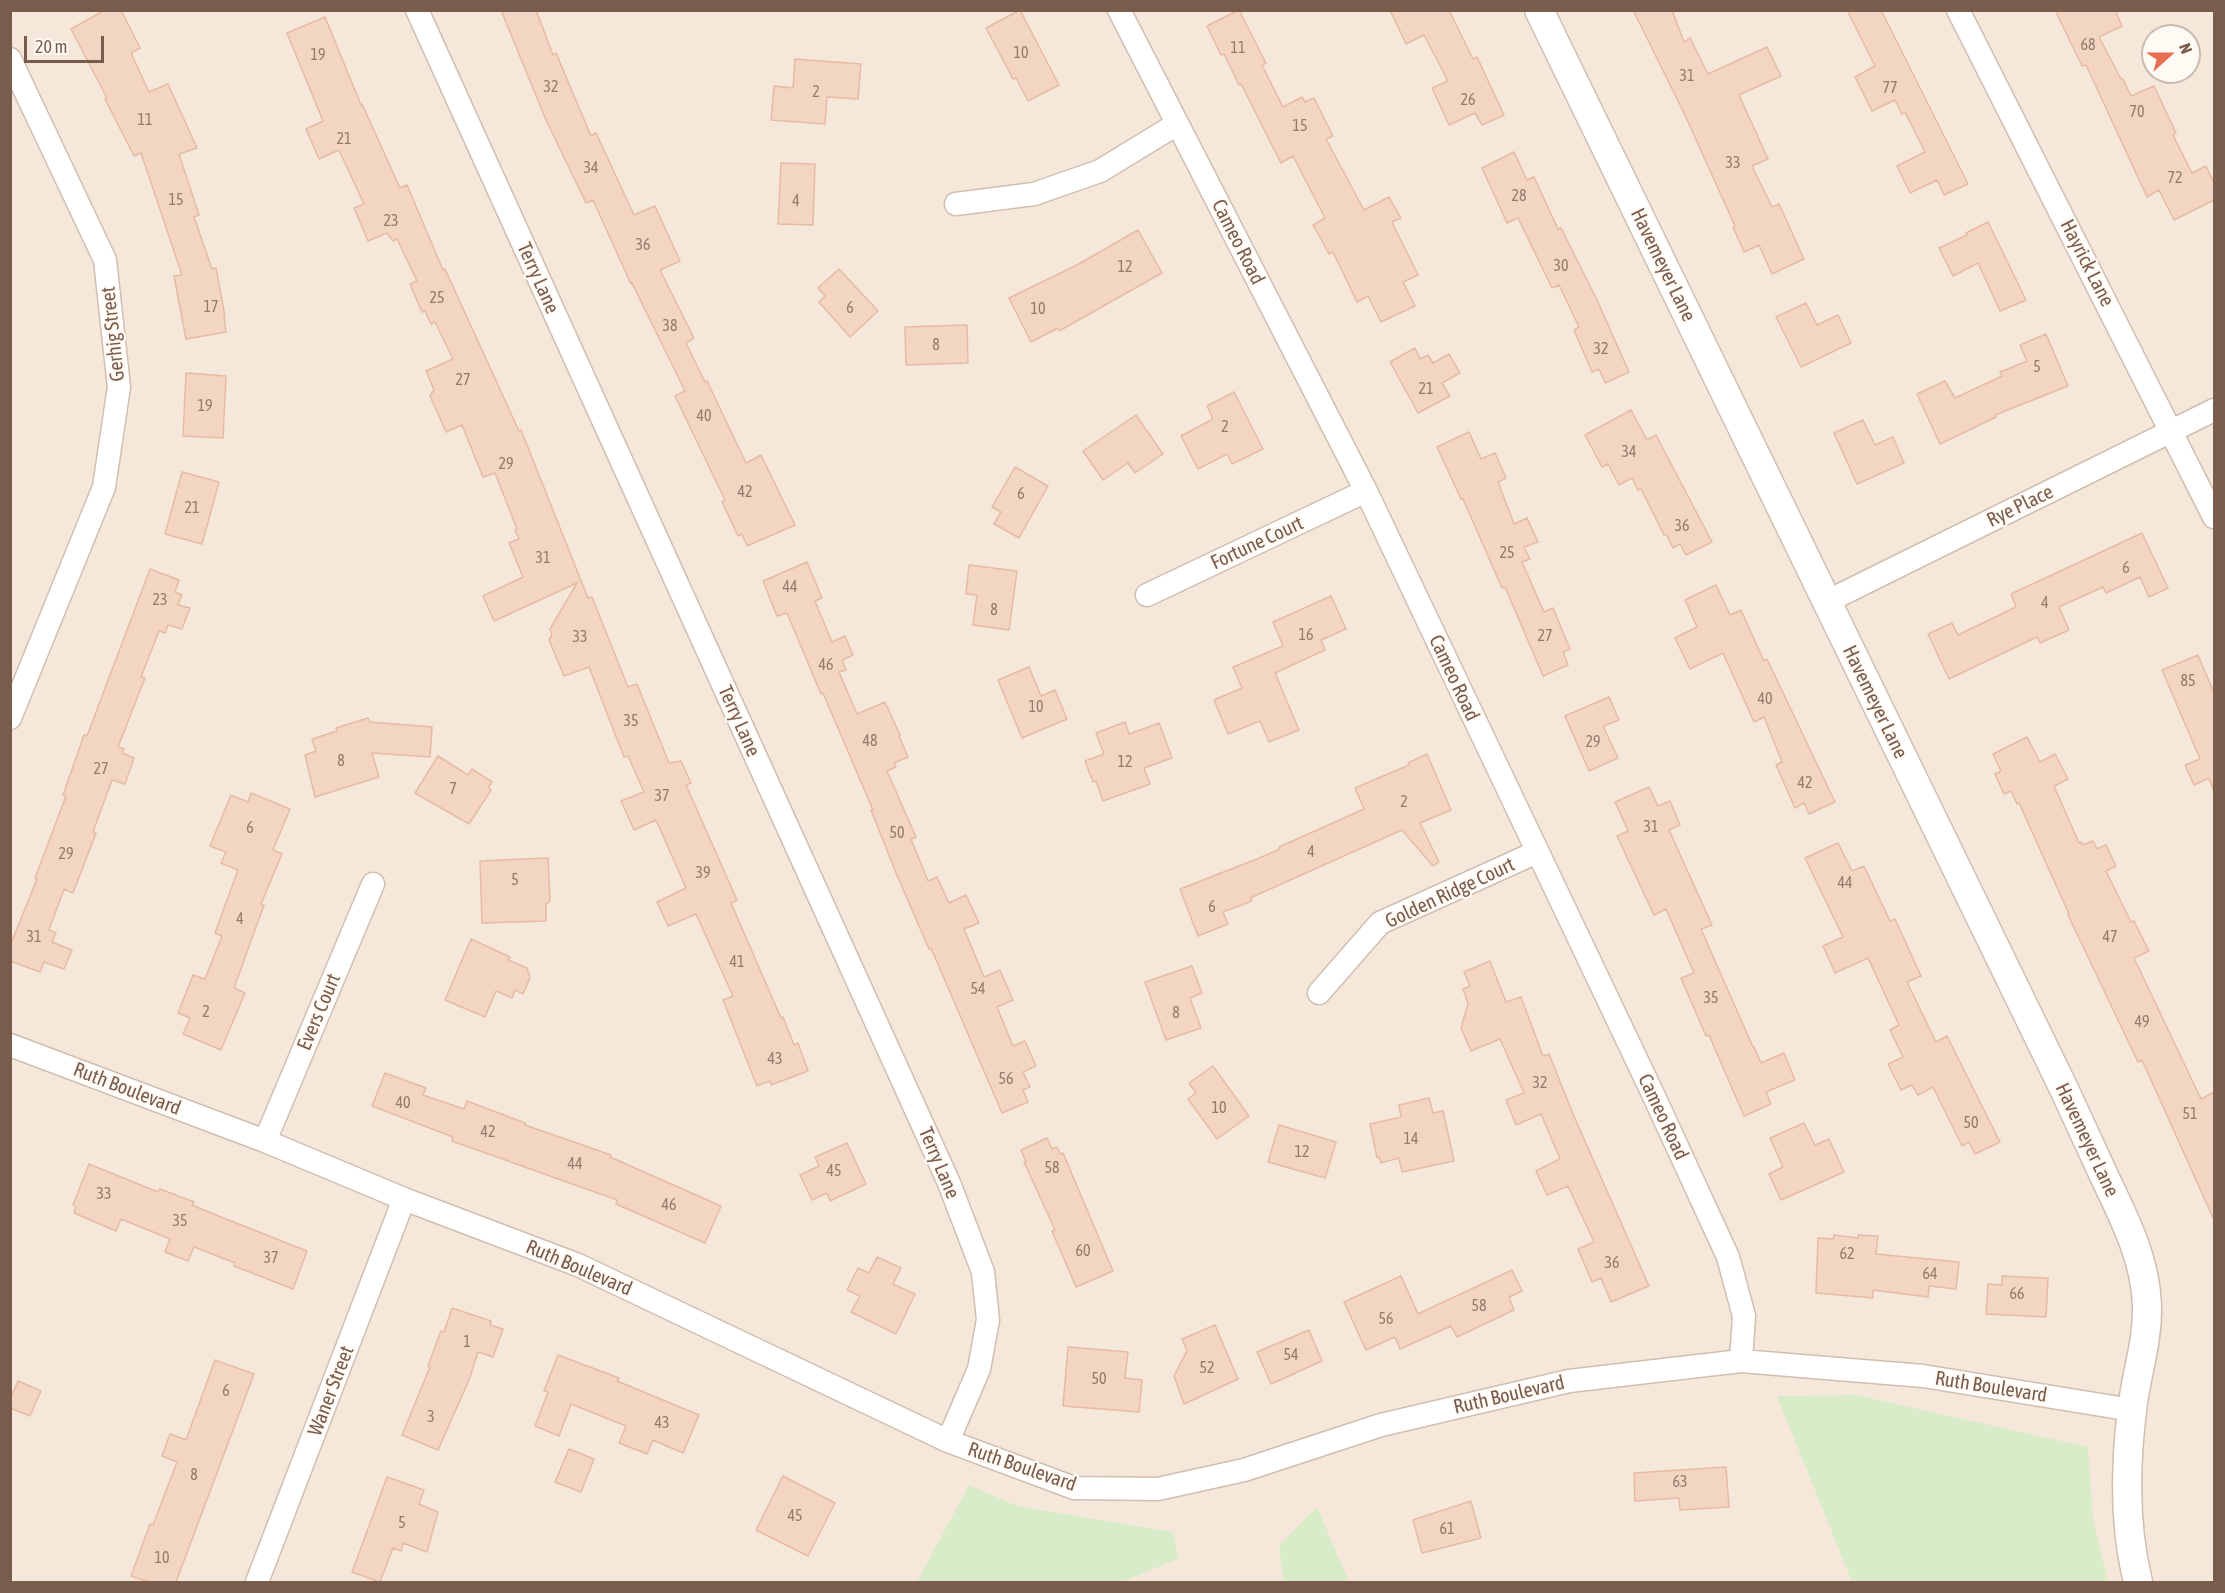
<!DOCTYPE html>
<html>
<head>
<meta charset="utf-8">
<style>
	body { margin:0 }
	#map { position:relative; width:2225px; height:1593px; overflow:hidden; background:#fdf6ec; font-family:"Asap Condensed",sans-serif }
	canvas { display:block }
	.frame { position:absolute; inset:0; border:12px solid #7a5c4d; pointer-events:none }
	.north { position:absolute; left:2141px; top:24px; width:60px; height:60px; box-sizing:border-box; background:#fffaf3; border:2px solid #cabbb1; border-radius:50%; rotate:69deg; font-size:16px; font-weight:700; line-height:24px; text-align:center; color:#7a5c4d }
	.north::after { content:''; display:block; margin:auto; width:21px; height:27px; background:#e76f51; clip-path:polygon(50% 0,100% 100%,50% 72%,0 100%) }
	.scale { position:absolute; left:24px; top:36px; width:80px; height:27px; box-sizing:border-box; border:3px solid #7a5c4d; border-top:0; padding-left:8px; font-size:18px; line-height:21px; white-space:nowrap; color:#7a5c4d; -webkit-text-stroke:4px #fffaf3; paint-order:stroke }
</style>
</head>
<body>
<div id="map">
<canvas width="2225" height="1593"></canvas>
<div class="frame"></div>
<div class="north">N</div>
<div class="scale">20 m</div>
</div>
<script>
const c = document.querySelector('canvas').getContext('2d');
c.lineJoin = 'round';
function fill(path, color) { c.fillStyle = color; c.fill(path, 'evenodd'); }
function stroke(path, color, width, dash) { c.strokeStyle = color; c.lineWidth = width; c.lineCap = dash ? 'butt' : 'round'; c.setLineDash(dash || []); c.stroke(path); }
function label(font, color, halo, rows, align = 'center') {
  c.font = font + ' "Asap Condensed",sans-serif'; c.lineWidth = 4.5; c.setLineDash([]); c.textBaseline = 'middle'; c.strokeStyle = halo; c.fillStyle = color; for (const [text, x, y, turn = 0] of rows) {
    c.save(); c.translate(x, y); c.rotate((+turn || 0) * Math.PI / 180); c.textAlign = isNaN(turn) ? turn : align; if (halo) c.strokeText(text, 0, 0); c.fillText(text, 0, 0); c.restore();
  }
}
fill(new Path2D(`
	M11 11H2214V1582H11ZM2153 36H2189V72H2153Z`), '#f5e8da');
fill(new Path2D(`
	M1856 1395 2088 1447 2093 1519 2108 1582H1852L1777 1396Z
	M969 1485 1017 1506 1173 1532 1178 1559 1121 1582H917Z
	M1317 1507 1349 1582H1284L1279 1546Z`), '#d8ecc9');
const building = new Path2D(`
	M105 10H121L140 48 131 53 149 92 168 84 197 148 179 154 199 215 194 217 212 269 216 268 225 316 224 317 226 332 186 339 174 276 182 275 141 153 134 156 105 99 107 98 71 29Z
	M501 10H536L553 55 556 53 591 136 596 133 634 215 655 206 680 261 660 270 694 338 686 343 705 382 707 381 746 463 761 455 795 525 747 546 742 534 738 536 722 502 725 500 675 396 685 391 632 283 631 284 593 200 586 203 546 120Z
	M1020 10 1059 85 1028 101 1016 78 1013 79 986 28Z
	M1239 10 1266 63 1262 65 1283 107 1302 97 1305 102 1314 98 1333 136 1326 139 1364 210 1389 197 1401 218 1392 222 1418 275 1403 282 1415 306 1381 322 1368 296 1357 302 1333 252 1329 254 1313 225 1325 218 1293 156 1281 163 1241 84 1239 85 1224 54 1221 55 1207 26Z
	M1390 10H1449L1473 59 1477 57 1504 115 1482 125 1475 113 1449 125 1432 88 1448 81 1424 35 1406 44Z
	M1633 10H1672L1684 42 1690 38 1708 74 1767 47 1781 76 1739 95 1768 159 1752 166 1772 207 1779 204 1804 259 1772 274 1759 245 1744 252 1733 227 1735 226 1684 113Z
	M1847 10H1881L1968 184 1944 195 1937 180 1910 193 1897 166 1925 152 1905 112 1902 114 1895 100 1872 111 1855 77 1875 66Z
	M2055 10H2115L2122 26 2099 37 2121 79H2123L2131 96 2154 86 2176 133 2173 135 2192 173 2206 166 2214 183V200L2174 220 2159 190 2147 197 2086 65 2082 66Z
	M325 17 361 105 362 104 400 188 407 185 443 270 445 269 519 431 521 430 588 598 592 597 628 687 637 684 669 763 681 761 691 783 686 785 737 900 731 903 781 1018 783 1017 794 1045 798 1043 808 1071 771 1085 770 1081 757 1086 723 1000 733 996 696 914 668 926 657 902 686 888 656 820 634 830 621 801 644 792 628 756 624 757 589 667 564 676 549 640 552 635 550 629 577 583 494 621 483 596 523 577 509 543 519 539 515 530 517 529 495 473 483 477 462 425 446 432 430 396 434 390 426 371 453 359 435 322 431 324 425 311 422 312 410 284 417 281 397 239 393 241 387 233 368 241 354 208 364 204 339 150 319 159 306 129 323 121 287 33Z
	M795 59 861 64 858 99 827 97 825 124 771 120 774 86 793 88Z
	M1514 152 1527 180 1534 177 1558 229 1561 228 1597 300 1629 372 1605 383 1599 369 1592 372 1574 330 1579 327 1559 285 1552 288 1518 218 1507 223 1482 168Z
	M781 163 815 164 813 225 778 224Z
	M1988 222 2026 300 2000 311 1978 263 1953 276 1939 248 1967 235 1966 233Z
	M1138 230 1162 273 1059 331 1058 328 1031 342 1009 298 1077 265Z
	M839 269 878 311 850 337 819 302 825 296 818 288Z
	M1806 303 1817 325 1838 315 1851 343 1801 367 1776 317Z
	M967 325 968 363 906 365 905 327Z
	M2046 334 2068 386 1995 415 1996 417 1940 444 1917 394 1945 381 1955 398 2002 376 2000 372 2027 361 2020 345Z
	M1415 348 1420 359 1428 355 1433 363 1449 354 1460 373 1442 383 1450 396 1418 413 1390 362Z
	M186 373 226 376 223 438 183 436Z
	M1234 392 1263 449 1232 464 1227 454 1198 469 1181 436 1213 419 1207 406Z
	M1631 410 1647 440 1656 435 1712 542 1686 555 1680 544 1673 548 1666 534 1664 535 1641 489 1638 490 1632 478 1619 485 1608 464 1602 467 1585 435Z
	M1136 415 1163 454 1135 473 1128 463 1103 480 1083 451Z
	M1863 420 1875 445 1893 437 1904 463 1857 484 1834 433Z
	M1469 432 1481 459 1495 453 1506 478 1498 482 1514 524 1527 518 1538 542 1524 547 1530 559 1522 562 1544 612 1553 608 1570 649 1563 652 1568 665 1543 676 1505 587 1502 588 1463 499H1461L1437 447Z
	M1015 467 1048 486 1019 538 994 524 1001 512 992 507Z
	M182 472 219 482 202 544 165 534Z
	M2142 533 2168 588 2149 597 2140 577 2106 593 2103 587 2059 607 2069 630 2040 643 2037 637 1949 679 1928 634 1952 623 1958 635 2016 607 2011 594Z
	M807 562 822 598 815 601 832 642 845 636 853 655 842 660 846 670 839 672 857 714 885 702 900 735 899 736 908 757 894 763 896 767 887 771 916 837 911 839 928 881 937 877 949 903 966 895 979 923 964 929 984 977 1000 970 1013 1000 997 1007 1013 1046 1025 1041 1036 1066 1023 1072 1030 1087 1023 1090 1028 1102 1002 1113 931 948 929 949 896 873 871 810H873L823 693 821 694 787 613 777 616 763 581Z
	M969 565 1017 571 1009 630 973 625 977 595 966 594Z
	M150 569 179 580 175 592 182 595 178 605 190 608 182 629 168 625 165 633 159 631 141 677 145 678 118 747 124 749 122 753 134 758 125 784 112 780 93 832 96 833 73 893 64 889 49 930 56 933 52 942 72 950 64 969 44 962 40 972 10 961V946L37 879 35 878 66 796 63 795 84 735 87 736Z
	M1716 585 1730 615 1741 610 1764 661 1767 659 1835 802 1809 814 1804 803 1795 808 1776 765 1782 762 1764 717 1754 722 1723 653 1690 669 1675 638 1697 627 1685 600Z
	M1331 596 1346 629 1321 640 1325 650 1275 673 1299 730 1269 742 1260 721 1228 734 1214 700 1242 688 1233 667 1283 646 1273 622Z
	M2198 655 2214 693V792L2209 778 2194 785 2185 765 2200 759 2162 670Z
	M1029 667 1041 696 1055 690 1067 719 1022 738 998 680Z
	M1609 697 1619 720 1603 726 1618 758 1589 771 1565 716Z
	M368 718 370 722 432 727 430 757 372 753 379 777 315 797 305 755 316 751 312 739 337 731 336 728Z
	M1125 722 1129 734 1159 723 1172 758 1144 768 1150 784 1103 801 1096 781 1093 782 1085 761 1104 754 1096 733Z
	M2027 737 2040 762 2055 754 2068 779 2054 786 2079 843 2081 842 2083 845 2093 841 2097 849 2106 845 2116 866 2106 871 2131 922 2134 921 2149 951 2134 958 2201 1099 2214 1092V1220L2142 1060 2138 1062 2068 915 2069 914 2019 803 2017 804 2011 791 2004 794 1995 774 2001 771 1993 754Z
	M1427 754 1451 810 1420 823 1439 862 1433 866 1402 830 1250 898 1252 901 1223 912 1228 924 1198 936 1180 889 1257 859 1280 849 1279 847 1364 809 1355 788 1409 765 1408 763Z
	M438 756 468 775 472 769 492 782 488 788 491 790 469 824 415 793Z
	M1649 787 1658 806 1670 801 1680 825 1669 830 1712 925 1701 929 1753 1047H1754L1761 1063 1784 1053 1795 1080 1766 1092 1771 1104 1744 1116 1709 1035 1706 1036 1681 978 1694 973 1666 909 1654 915 1617 836 1628 831 1615 802Z
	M251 793 290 809 273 850 282 854 261 904 264 905 234 988 245 993 221 1050 183 1034 190 1018 178 1013 193 975 205 979 222 936 215 933 238 870 221 863 226 852 210 846 231 795 248 802Z
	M1838 843 1852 871 1864 866 1890 921 1895 919 1921 976 1907 982 1936 1042 1947 1036 2000 1142 1975 1154 1969 1142 1962 1146 1933 1087 1918 1095 1912 1085 1901 1090 1888 1064 1903 1057 1890 1030 1899 1025 1868 958 1835 973 1823 946 1843 937 1805 858Z
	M548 858 550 901 546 904V921L482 923 480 861Z
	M471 939 510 957 508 960 527 968 530 978 523 994 515 990 512 998 496 991 485 1017 445 1000Z
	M1490 961 1506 1002 1521 997 1543 1056 1549 1054 1573 1114 1649 1286 1611 1302 1601 1278 1592 1282 1578 1249 1594 1242 1568 1186 1547 1195 1536 1171 1560 1159 1541 1114 1516 1125 1506 1100 1524 1093 1500 1039 1471 1051 1461 1028 1468 1004 1463 989 1470 986 1464 972Z
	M1192 966 1202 993 1190 998 1201 1028 1166 1040 1145 982Z
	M1213 1066 1249 1116 1217 1139 1188 1099 1196 1093 1189 1083Z
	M385 1073 426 1088 423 1095 464 1109 467 1101 525 1123V1125L611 1155 610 1157 721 1206 705 1243 616 1204 617 1200 452 1141 453 1137 372 1106Z
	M1429 1098 1433 1113 1443 1111 1454 1161 1402 1172 1399 1158 1381 1163 1379 1157 1377 1158 1370 1124 1401 1117 1399 1105Z
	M1804 1123 1815 1145 1829 1139 1844 1172 1781 1200 1769 1174 1783 1167 1770 1138Z
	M1279 1125 1336 1142 1325 1178 1268 1162Z
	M1047 1138 1052 1149 1057 1147 1060 1154 1063 1153 1113 1271 1076 1287 1052 1231 1055 1230 1024 1162H1026L1021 1150Z
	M847 1143 866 1184 830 1201 827 1193 812 1200 800 1175 819 1166 815 1157Z
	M89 1164 158 1192 160 1189 194 1202 192 1205 216 1215 307 1251 293 1289 234 1266 235 1263 194 1247 188 1261 165 1252 170 1239 121 1219 116 1231 74 1213 76 1207 73 1205Z
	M1834 1235 1858 1238V1235L1878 1236 1876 1254 1959 1262 1956 1289 1929 1286 1928 1297 1873 1290V1298L1816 1293 1818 1238 1833 1239Z
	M877 1257 901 1268 893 1284 915 1294 896 1334 851 1312 860 1296 847 1290 858 1268 869 1273Z
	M1512 1270 1522 1291 1509 1297 1514 1310 1457 1337 1451 1326 1400 1349 1395 1337 1366 1350 1344 1302 1401 1276 1418 1314Z
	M2002 1276 2048 1278 2046 1317 1986 1314 1988 1284 2002 1285Z
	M452 1308 491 1321 490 1325 503 1329 493 1357 478 1352 469 1380 438 1450 402 1435 430 1367 428 1366 441 1331 444 1332Z
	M1215 1325 1238 1379 1184 1404 1174 1376 1187 1351 1182 1339Z
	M1309 1330 1322 1361 1271 1384 1257 1352Z
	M1068 1347 1128 1352 1125 1378 1142 1380 1139 1412 1063 1406Z
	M558 1355 619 1378 617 1381 699 1415 683 1453 653 1440 647 1454 619 1443 626 1426 571 1404 559 1436 535 1426 548 1392 544 1391Z
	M215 1360 254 1374 176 1582H149L131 1576 150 1524 153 1525 177 1462 162 1456 170 1434 186 1440Z
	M18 1381 41 1391 30 1416 10 1408V1399Z
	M569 1449 594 1459 581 1492 555 1482Z
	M1726 1467 1729 1507 1680 1510 1679 1498 1635 1501 1634 1473Z
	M783 1476 835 1503 808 1556 756 1530Z
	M387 1477 424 1490 419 1504 438 1512 427 1552 403 1543 401 1551 393 1548 380 1582 352 1572Z
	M1471 1501 1481 1538 1422 1553 1413 1520Z`);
fill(building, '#f3d5c3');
stroke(building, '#e6bba3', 1.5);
const minor = new Path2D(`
	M417 10 949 1183 983 1272 988 1320 979 1369 948 1441
	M1119 10 1366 491 1652 1092 1728 1257 1744 1316 1741 1361
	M1958 10 2214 517
	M10 59 105 260 119 387 104 487 10 718
	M956 204 1034 194 1100 171 1177 124
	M1147 595 1366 491
	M1826 602 2214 410
	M1319 993 1380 923 1537 852
	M10 1045 265 1141 404 1199 578 1265 948 1441 1074 1488 1158 1489 1244 1470 1381 1425 1569 1381 1741 1361 1923 1376 2132 1410
	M265 1141 373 884
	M257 1582 404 1199`);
const tertiary = new Path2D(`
	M1539 10 2064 1089C2078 1120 2092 1150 2106 1180 2125 1220 2146 1261 2147 1306 2148 1341 2136 1375 2132 1410 2125 1467 2124 1526 2138 1582`);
stroke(minor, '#d1beb0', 25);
stroke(tertiary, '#d1beb0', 31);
stroke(minor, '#fff', 22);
stroke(tertiary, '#fff', 28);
label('16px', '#987a6a', null, [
	["68",2088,45],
	["11",1238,48],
	["10",1021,53],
	["19",318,55],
	["31",1687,76],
	["32",551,87],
	["77",1890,88],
	["2",816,92],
	["26",1468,100],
	["70",2137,112],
	["11",145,120],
	["15",1300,126],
	["21",344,139],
	["33",1733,163],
	["34",591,168],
	["72",2175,178],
	["28",1519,196],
	["15",176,200],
	["4",796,201],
	["23",391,221],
	["36",643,245],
	["30",1561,266],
	["12",1125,267],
	["25",437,298],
	["17",211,307],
	["6",850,308],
	["10",1038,309],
	["38",670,326],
	["8",936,345],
	["32",1601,349],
	["5",2037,367],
	["27",463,380],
	["21",1426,389],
	["19",205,406],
	["40",704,416],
	["2",1225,427],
	["34",1629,452],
	["29",506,464],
	["42",745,492],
	["6",1021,494],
	["21",192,508],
	["36",1682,526],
	["25",1507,553],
	["31",543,558],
	["6",2126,568],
	["44",790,587],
	["23",160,600],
	["4",2045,603],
	["8",994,610],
	["16",1306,635],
	["27",1545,636],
	["33",580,637],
	["46",826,665],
	["85",2188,681],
	["40",1765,699],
	["10",1036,707],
	["35",631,721],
	["48",870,741],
	["29",1593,742],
	["8",341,761],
	["12",1125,762],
	["27",101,769],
	["42",1805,783],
	["7",453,789],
	["37",662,796],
	["2",1404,802],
	["31",1651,827],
	["6",250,828],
	["50",897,833],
	["4",1311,852],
	["29",66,854],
	["39",703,873],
	["5",515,880],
	["44",1845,883],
	["6",1212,907],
	["4",240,919],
	["31",34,937],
	["47",2110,937],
	["41",737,962],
	["54",978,989],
	["35",1711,998],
	["2",206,1012],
	["8",1176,1013],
	["49",2142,1022],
	["43",775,1059],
	["56",1006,1079],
	["32",1540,1083],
	["40",403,1103],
	["10",1219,1108],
	["51",2190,1114],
	["50",1971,1123],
	["42",488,1132],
	["14",1411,1139],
	["12",1302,1152],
	["44",575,1164],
	["58",1052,1168],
	["45",834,1171],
	["33",104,1194],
	["46",669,1205],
	["35",180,1221],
	["60",1083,1251],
	["62",1847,1254],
	["37",271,1258],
	["36",1612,1263],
	["64",1930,1274],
	["66",2017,1294],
	["58",1479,1306],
	["56",1386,1319],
	["1",467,1342],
	["54",1291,1355],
	["52",1207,1368],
	["50",1099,1379],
	["6",226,1391],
	["3",431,1417],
	["43",662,1423],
	["8",194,1475],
	["63",1680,1482],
	["45",795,1516],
	["5",402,1523],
	["61",1447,1529],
	["10",162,1558]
]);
label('20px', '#7a5c4d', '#fffaf3', [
	["Cameo Road",1238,242,63],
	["Hayrick Lane",2087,263,63],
	["Havemeyer Lane",1663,265,64],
	["Terry Lane",538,278,66],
	["Gerhig Street",113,334,-96],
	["Rye Place",2020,506,-26],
	["Fortune Court",1257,543,-25],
	["Cameo Road",1454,678,65],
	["Havemeyer Lane",1875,702,64],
	["Terry Lane",739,721,66],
	["Golden Ridge Court",1450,893,-25],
	["Evers Court",319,1012,-67],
	["Ruth Boulevard",127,1089,21],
	["Cameo Road",1663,1117,65],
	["Havemeyer Lane",2087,1140,65],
	["Terry Lane",939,1163,67],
	["Ruth Boulevard",579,1268,23],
	["Ruth Boulevard",1991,1387,9],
	["Waner Street",331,1391,-69],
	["Ruth Boulevard",1509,1395,-13],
	["Ruth Boulevard",1022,1467,19]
]);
</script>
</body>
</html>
